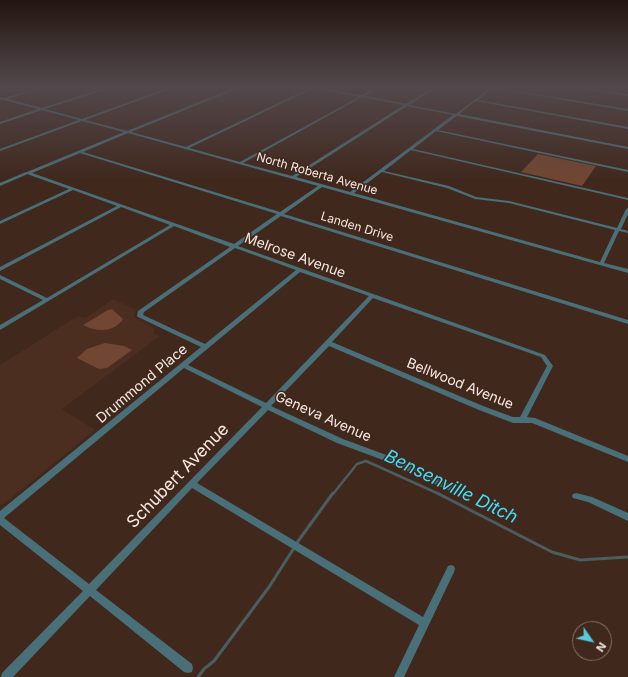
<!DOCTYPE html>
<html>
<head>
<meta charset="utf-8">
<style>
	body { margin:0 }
	#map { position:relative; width:628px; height:677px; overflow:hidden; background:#40281d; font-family:Inter,sans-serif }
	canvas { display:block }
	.north { position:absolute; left:572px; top:621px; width:40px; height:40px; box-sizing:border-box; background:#40281d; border:1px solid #89746b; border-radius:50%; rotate:124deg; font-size:11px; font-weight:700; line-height:16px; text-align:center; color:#f7e7e0 }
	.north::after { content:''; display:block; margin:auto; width:14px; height:18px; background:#55cadf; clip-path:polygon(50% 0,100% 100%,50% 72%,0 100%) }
</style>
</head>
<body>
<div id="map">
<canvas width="628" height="677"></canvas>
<div class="north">N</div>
</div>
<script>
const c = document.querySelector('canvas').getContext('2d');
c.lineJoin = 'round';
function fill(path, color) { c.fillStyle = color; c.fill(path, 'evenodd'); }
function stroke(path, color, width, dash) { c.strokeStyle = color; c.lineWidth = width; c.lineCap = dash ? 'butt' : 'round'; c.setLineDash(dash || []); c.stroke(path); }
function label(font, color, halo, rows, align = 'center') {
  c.font = font + ' Inter,sans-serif'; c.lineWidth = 3; c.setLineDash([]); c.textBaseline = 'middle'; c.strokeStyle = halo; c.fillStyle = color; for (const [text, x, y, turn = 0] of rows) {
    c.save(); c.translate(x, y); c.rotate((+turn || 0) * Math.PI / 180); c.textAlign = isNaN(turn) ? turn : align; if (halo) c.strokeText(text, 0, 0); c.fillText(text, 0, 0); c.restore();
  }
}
fill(new Path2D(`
	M113 299 136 310 134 317 154 328V334L160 336 62 409 95 430 5 503 0 505V365L78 316 85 318Z`), '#4c2e20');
fill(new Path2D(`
	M538 154 596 166 582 186 521 172Z
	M112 309 123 319C114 333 96 332 83 325L108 310Z
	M105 343 124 346 132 350 107 368 99 369 77 358 87 349Z`), '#714632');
stroke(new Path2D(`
	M333 494 357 464 366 461 439 494`), '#4a5d5f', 2.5);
stroke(new Path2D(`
	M437 493 552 552 580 560 628 557
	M296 544 333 493
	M198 677 204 669 214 661 269 587 294 548`), '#4a5d5f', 3);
fill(new Path2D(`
	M43 87H46L8 99 42 108 107 87H110V88L45 109 82 119 170 87H173V88L85 120 127 131 236 87H239V88L131 132 186 147 312 87 362 95 377 87H380L365 96 406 104 434 87H436L409 105 456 114 491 87 628 109V111L493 88 478 100 628 127V129L476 101 459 114 628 147V149L457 116 438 130 628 170V172L436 131 413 149 628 198V200L411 150 384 171 449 186 476 197 509 201 617 228 626 209 628 208V214L621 229 628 231V233L619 231 604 263 628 269V273L322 187 284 214 628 320V324L281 216 238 246 545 355 553 366 527 417 535 418 628 456V462L532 423H513L479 410 329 346 271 406 343 439 389 456 456 487 457 489 456 491 453 492 450 491 383 460 337 443 268 410 197 483 423 617 448 566 451 565 454 566 455 569 454 572 404 677H394L419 625 192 488 96 590 192 664 193 668 192 672 188 673 184 672 90 596 13 677H1L2 673 83 591 0 525V511L201 347 138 317 137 316 138 311 230 247 174 226 0 330V325L43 300 0 279V275L47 298 170 225 121 207 0 271V267L117 206 73 190 0 224V221L69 189 27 174V172L124 132 82 121 0 151V149L79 120 42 110 0 124V122L38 109 0 99V97L4 98ZM314 88 359 97 240 162 189 148ZM362 97 404 105 292 176 243 163ZM407 106 453 115 350 192 296 177ZM128 133 318 186 280 212 83 152ZM80 153 277 214 234 244 32 173ZM382 172 447 188 475 199 509 203 615 230 600 262 354 193ZM235 248 296 270 205 344 143 315 144 312ZM300 272 369 296 266 403 188 365ZM373 298 541 357 547 366 520 417H513L483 406 332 342ZM184 368 262 407 89 584 4 518Z
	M576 87 628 94V96L577 88Z
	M576 493 592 497 628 513V521L588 502 573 498 572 496 573 494Z`), '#497078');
fill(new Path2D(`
	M26 172 30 173 0 186V183Z`), '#497078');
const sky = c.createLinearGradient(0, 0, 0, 181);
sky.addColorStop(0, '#231610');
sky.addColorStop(0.48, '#53484c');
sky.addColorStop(1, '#53484c00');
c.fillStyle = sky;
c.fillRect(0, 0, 628, 181);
label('12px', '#f7e7e0', '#40281d', [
	["North Roberta Avenue",317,174,16],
	["Landen Drive",357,227,17]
]);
label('14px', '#f7e7e0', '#40281d', [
	["Melrose Avenue",295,256,20],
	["Drummond Place",142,384,-40],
	["Bellwood Avenue",460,384,22],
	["Geneva Avenue",323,417,24]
]);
label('17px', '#f7e7e0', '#40281d', [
	["Schubert Avenue",178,476,-46]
]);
label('italic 18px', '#3fdffa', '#40281d', [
	["Bensenville Ditch",451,487,26]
]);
</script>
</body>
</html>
